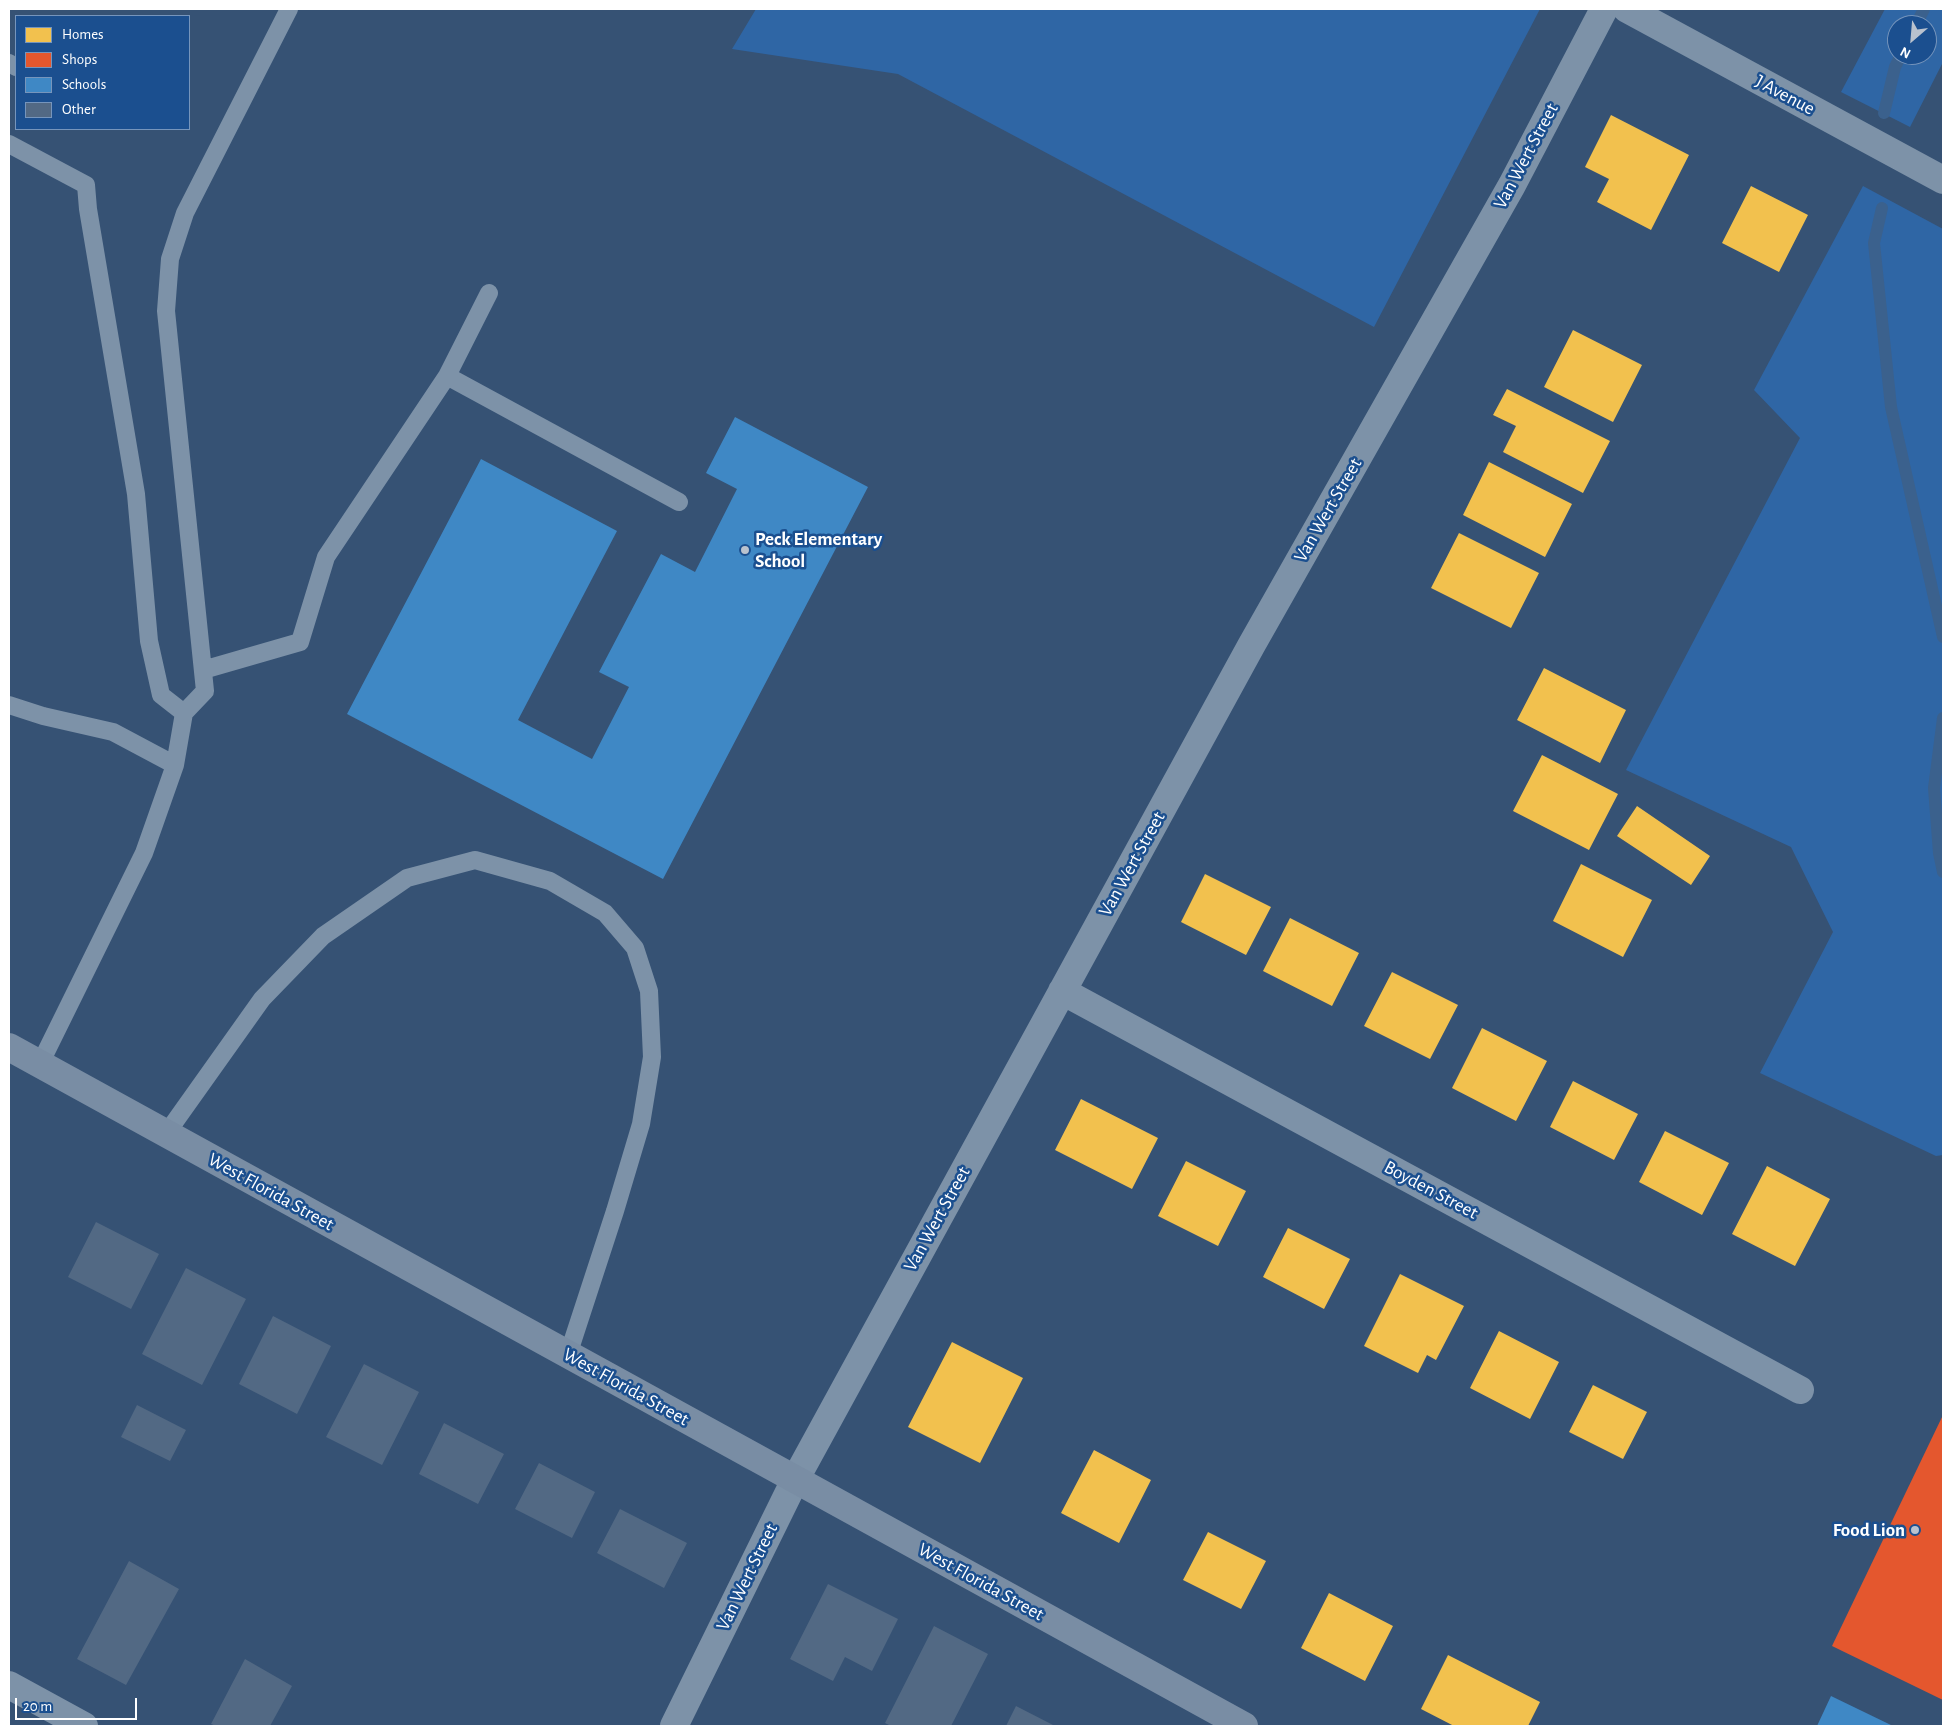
<!DOCTYPE html>
<html>
<head>
<meta charset="utf-8">
<style>
	body { margin:0 }
	#map { position:relative; width:1952px; height:1735px; overflow:hidden; background:#365274; font-family:"Alegreya Sans",sans-serif }
	canvas { display:block }
	.frame { position:absolute; inset:0; border:10px solid #fff; pointer-events:none }
	.legend { position:absolute; left:15px; top:15px; width:175px; height:115px; box-sizing:border-box; background:#1b4f8f; border:1px solid #7695bc; margin:0; padding:6px 9px; list-style:none; font-size:15px; color:#fff }
	.legend li { display:flex; align-items:center; gap:10px; height:25px }
	.legend b { width:25px; border:1px solid #7695bc }
	.north { position:absolute; left:1887px; top:15px; width:50px; height:50px; box-sizing:border-box; background:#1b4f8f; border:1px solid #7695bc; border-radius:50%; rotate:207deg; font-size:14px; font-weight:700; line-height:20px; text-align:center; color:#fff }
	.north::after { content:''; display:block; margin:auto; width:18px; height:22px; background:#b9c2ce; clip-path:polygon(50% 0,100% 100%,50% 72%,0 100%) }
	.scale { position:absolute; left:15px; top:1698px; width:122px; height:22px; box-sizing:border-box; border:2px solid #fff; border-top:0; padding-left:6px; font-size:15px; line-height:18px; white-space:nowrap; color:#fff; -webkit-text-stroke:4px #1b4f8f; paint-order:stroke }
</style>
</head>
<body>
<div id="map">
<canvas width="1952" height="1735"></canvas>
<div class="frame"></div>
<ul class="legend">
<li><b style="height:14px;background:#f2c14e"></b>Homes</li>
<li><b style="height:14px;background:#e4572e"></b>Shops</li>
<li><b style="height:14px;background:#3f88c5"></b>Schools</li>
<li><b style="height:14px;background:#526984"></b>Other</li>
</ul>
<div class="north">N</div>
<div class="scale">20 m</div>
</div>
<script>
const c = document.querySelector('canvas').getContext('2d');
c.lineJoin = 'round';
function fill(path, color) { c.fillStyle = color; c.fill(path, 'evenodd'); }
function stroke(path, color, width, dash) { c.strokeStyle = color; c.lineWidth = width; c.lineCap = dash ? 'butt' : 'round'; c.setLineDash(dash || []); c.stroke(path); }
function label(font, color, halo, rows, align = 'center') {
  c.font = font + ' "Alegreya Sans",sans-serif'; c.lineWidth = 5; c.setLineDash([]); c.textBaseline = 'middle'; c.strokeStyle = halo; c.fillStyle = color; for (const [text, x, y, turn = 0] of rows) {
    c.save(); c.translate(x, y); c.rotate((+turn || 0) * Math.PI / 180); c.textAlign = isNaN(turn) ? turn : align; if (halo) c.strokeText(text, 0, 0); c.fillText(text, 0, 0); c.restore();
  }
}
fill(new Path2D(`
	M756 9H1540L1374 327 898 74 732 49Z
	M1885 9H1943V62L1910 127 1841 92ZM1897 25H1927V55H1897Z
	M1863 186 1943 229V1155L1936 1156 1760 1073 1833 932 1791 847 1626 770 1800 438 1754 390Z`), '#2f66a5');
fill(new Path2D(`
	M1611 115 1689 155 1651 230 1597 202 1609 179 1585 167Z
	M1751 186 1808 215 1779 272 1722 243Z
	M1573 330 1642 365 1613 422 1544 387Z
	M1507 389 1610 441 1583 493 1503 452 1516 426 1493 415Z
	M1489 462 1572 504 1545 557 1463 515Z
	M1459 533 1539 573 1511 628 1431 588Z
	M1544 668 1626 710 1600 763 1517 720Z
	M1542 755 1618 794 1589 850 1513 811Z
	M1637 806 1710 856 1691 885 1617 836Z
	M1581 864 1652 900 1623 957 1553 921Z
	M1205 874 1271 907 1246 955 1181 922Z
	M1290 918 1359 953 1332 1006 1263 971Z
	M1392 972 1458 1005 1430 1059 1364 1026Z
	M1482 1028 1547 1061 1516 1121 1452 1088Z
	M1573 1081 1638 1114 1614 1160 1550 1127Z
	M1081 1099 1158 1138 1132 1189 1055 1150Z
	M1665 1131 1729 1163 1702 1215 1639 1182Z
	M1186 1161 1246 1191 1218 1246 1158 1216Z
	M1767 1166 1830 1199 1795 1266 1732 1234Z
	M1288 1228 1350 1259 1324 1309 1263 1277Z
	M1400 1274 1464 1306 1436 1360 1427 1355 1418 1373 1364 1346Z
	M1499 1331 1559 1362 1530 1419 1470 1388Z
	M952 1342 1023 1378 980 1463 908 1427Z
	M1593 1385 1647 1412 1623 1459 1569 1432Z
	M1094 1450 1151 1480 1119 1543 1061 1513Z
	M1208 1532 1266 1561 1241 1609 1183 1580Z
	M1329 1593 1393 1626 1365 1681 1301 1648Z
	M1448 1655 1540 1702 1528 1726H1454L1421 1709Z`), '#f2c14e');
fill(new Path2D(`
	M1943 1415V1700L1832 1646Z`), '#e4572e');
fill(new Path2D(`
	M735 417 868 487 663 879 347 714 481 459 617 531 518 720 592 759 629 687 599 672 661 554 695 572 737 489 706 473Z
	M1831 1696 1893 1726H1817Z`), '#3f88c5');
stroke(new Path2D(`
	M1916 25 1924 9
	M1884 113 1895 67 1901 55
	M1882 208 1874 243 1891 407 1943 637
	M1943 718 1934 788 1939 853 1943 872`), '#3b618d', 12);
fill(new Path2D(`
	M96 1222 159 1254 131 1309 68 1277Z
	M186 1268 246 1299 202 1385 142 1354Z
	M273 1316 331 1346 297 1414 239 1384Z
	M364 1364 419 1392 382 1465 326 1437Z
	M137 1405 186 1430 170 1461 121 1437Z
	M444 1423 504 1454 478 1504 419 1474Z
	M539 1463 595 1492 572 1538 515 1509Z
	M620 1509 687 1543 664 1588 597 1553Z
	M129 1561 179 1589 126 1685 77 1659Z
	M828 1584 898 1619 872 1671 845 1657 833 1681 790 1659Z
	M934 1626 988 1654 951 1726H891L885 1723Z
	M245 1659 292 1686 270 1726H216L211 1724Z
	M1016 1706 1055 1726H1006Z`), '#526984');
stroke(new Path2D(`
	M9 63 16 67
	M9 144 86 185 88 209 136 494 149 641 161 695 184 713 205 691 166 311 170 259 185 213 289 9
	M447 376 679 502
	M203 670 300 642 326 557 447 376 489 293
	M9 705 43 716 113 732 175 765 144 853 40 1064
	M175 765 184 713
	M166 1134 262 999 323 936 407 878 475 860 550 881 605 913 635 948 649 991 652 1057 641 1124 615 1211 568 1355`), '#7d92a8', 18);
stroke(new Path2D(`
	M1627 9 1943 180
	M1062 991 1800 1390
	M9 1685 84 1726
	M674 1726 795 1480 1251 646 1512 185 1604 9`), '#7d92a8', 28);
stroke(new Path2D(`
	M9 1047 1244 1726`), '#798da4', 28);
for (const [x, y, r, color] of [
	[745,550,5,"#b9c2ce"],
	[1915,1530,5,"#b9c2ce"]
]) { const dot = new Path2D(); dot.arc(x, y, r, 0, 2 * Math.PI); c.fillStyle = color; c.fill(dot); stroke(dot, '#1b4f8f', 2); }
label('19px', '#fff', '#1b4f8f', [
	["J Avenue",1785,95,28],
	["Van Wert Street",1526,156,-62],
	["Van Wert Street",1328,510,-60],
	["Van Wert Street",1132,864,-61],
	["Boyden Street",1431,1190,28],
	["West Florida Street",271,1192,29],
	["Van Wert Street",937,1219,-61],
	["West Florida Street",626,1387,29],
	["Van Wert Street",747,1577,-64],
	["West Florida Street",981,1582,29]
]);
label('bold 19px', '#fff', '#1b4f8f', [
	["Peck Elementary",755,539],
	["School",755,561],
	["Food Lion",1905,1530,"right"]
], 'left');
</script>
</body>
</html>
